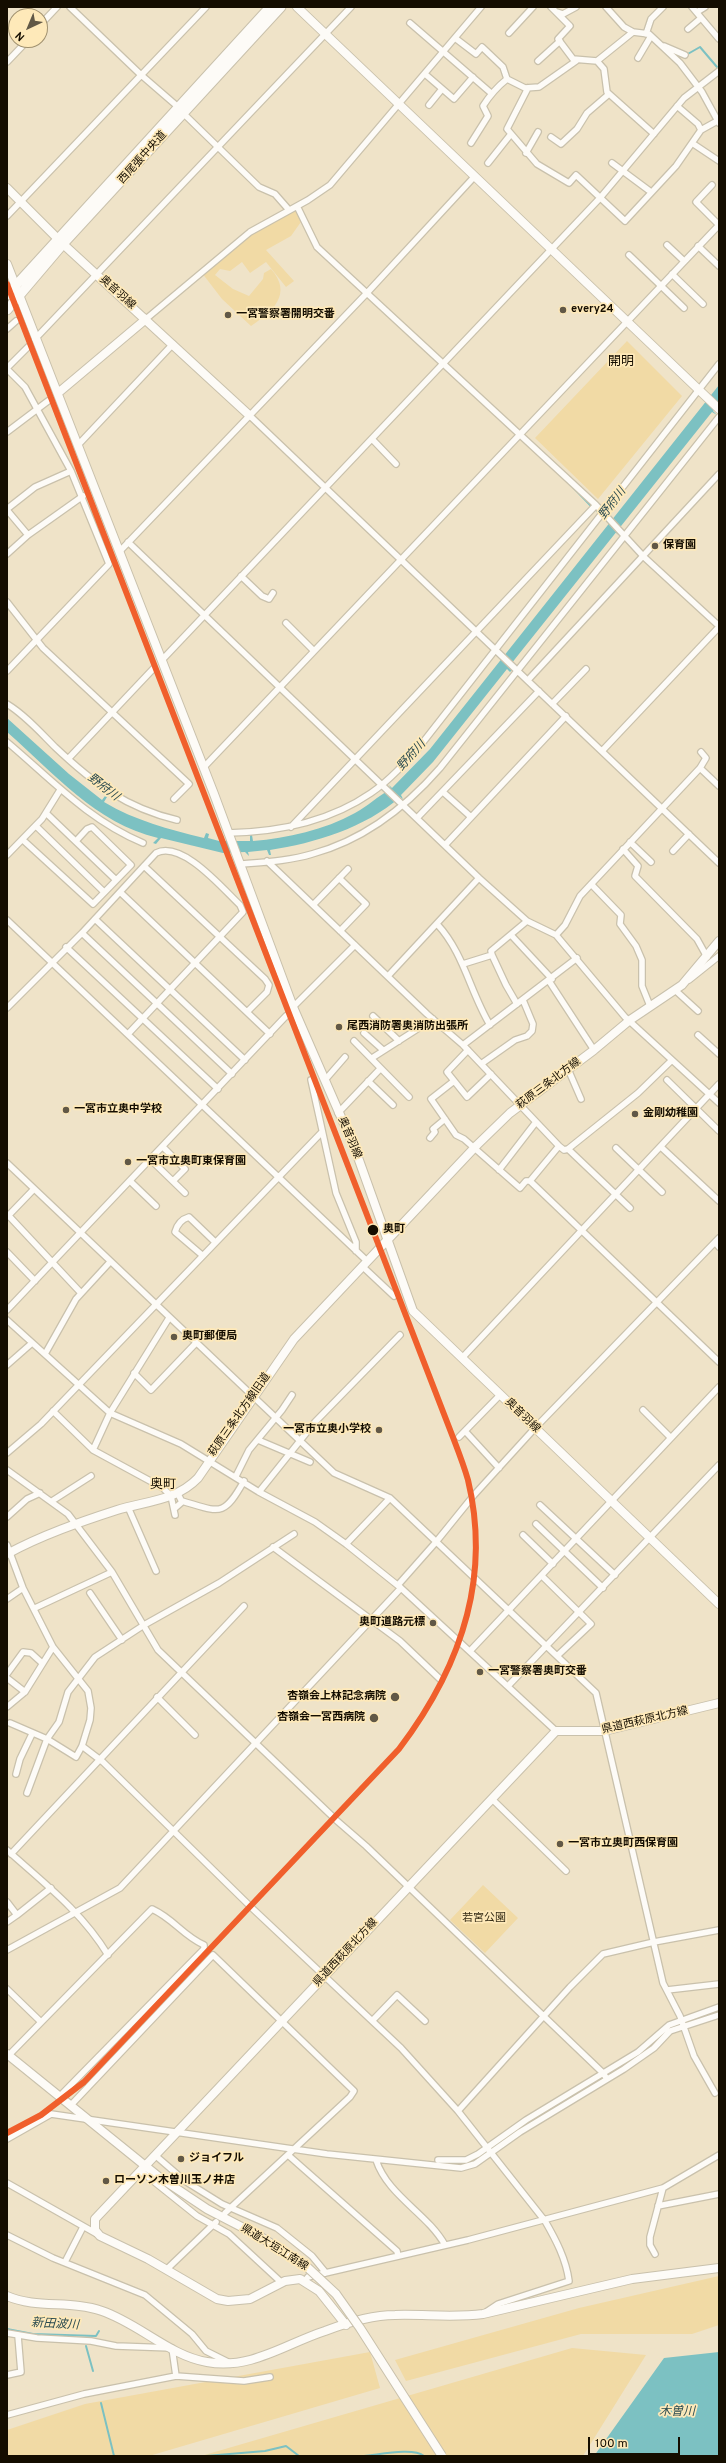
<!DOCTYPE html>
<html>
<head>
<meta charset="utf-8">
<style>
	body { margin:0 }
	#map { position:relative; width:726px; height:2463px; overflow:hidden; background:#efe3c8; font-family:Overpass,sans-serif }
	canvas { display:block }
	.frame { position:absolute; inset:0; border:8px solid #140d00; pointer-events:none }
	.north { position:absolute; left:8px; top:8px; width:40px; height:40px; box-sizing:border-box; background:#fee9b9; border:1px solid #a0916f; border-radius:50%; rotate:224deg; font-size:11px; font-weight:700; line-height:16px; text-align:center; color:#140d00 }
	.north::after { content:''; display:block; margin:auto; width:14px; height:18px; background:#615846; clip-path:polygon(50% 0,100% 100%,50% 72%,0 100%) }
	.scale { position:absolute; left:588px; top:2437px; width:92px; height:18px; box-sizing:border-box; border:2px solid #140d00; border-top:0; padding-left:5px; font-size:12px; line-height:14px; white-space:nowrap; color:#140d00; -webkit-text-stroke:3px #fee9b9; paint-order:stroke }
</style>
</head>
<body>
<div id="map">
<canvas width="726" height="2463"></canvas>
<div class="frame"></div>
<div class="north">N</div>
<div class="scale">100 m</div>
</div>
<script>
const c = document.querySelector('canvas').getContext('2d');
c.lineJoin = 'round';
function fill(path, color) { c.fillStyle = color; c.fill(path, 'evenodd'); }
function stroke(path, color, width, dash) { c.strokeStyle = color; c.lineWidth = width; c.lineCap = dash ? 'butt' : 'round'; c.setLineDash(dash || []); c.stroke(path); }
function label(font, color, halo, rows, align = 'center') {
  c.font = font + ' Overpass,"Noto Sans JP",sans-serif'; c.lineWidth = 3.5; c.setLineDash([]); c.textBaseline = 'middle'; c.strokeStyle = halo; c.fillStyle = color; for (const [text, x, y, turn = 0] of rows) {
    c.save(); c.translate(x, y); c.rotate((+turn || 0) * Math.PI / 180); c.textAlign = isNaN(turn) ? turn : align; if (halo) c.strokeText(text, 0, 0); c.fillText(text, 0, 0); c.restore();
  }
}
fill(new Path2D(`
	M297 206 303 219 291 236 266 250 294 281 286 287 266 262 250 273 242 262 230 271 220 269 215 275 233 289 249 296 263 279 264 273 271 269C293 294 273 311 251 326L222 299 202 273 250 232Z
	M627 341 682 396 598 499 535 438Z
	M483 1885 518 1918 485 1953 450 1920Z
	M719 2276V2325L692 2334H581L406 2381 395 2360 579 2308Z
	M572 2348 646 2355 583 2456H201Z
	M370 2352 380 2388 149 2456H7V2430L85 2404Z`), '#f1daa5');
fill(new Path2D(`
	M719 385V403L713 411 717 415 712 412 515 659 509 667 512 670 510 672 507 669 433 762 401 795 403 799 400 797C365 828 315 843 270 850L271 855H269L267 850 248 852 249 856 245 852 223 853 161 838 156 844 153 843 158 838C95 823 54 773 7 732V718L69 774 102 800 105 796 107 797 104 802C136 821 168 829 204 838L206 833 209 834 208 838 219 841H250V835H252L253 841C288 838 324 830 355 813 368 806 378 796 391 789L389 785 392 788 430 749Z
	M719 2352V2456H594L664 2358Z`), '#7cc1c2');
stroke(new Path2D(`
	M686 55 700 47 717 67
	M568 482 591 506
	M596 510 599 513
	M614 530 619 534
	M7 2329 33 2334 96 2336 99 2331
	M86 2346 93 2371
	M101 2403 114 2456
	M163 2456H169
	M206 2456 265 2451 286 2446 299 2456
	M364 2456C378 2455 413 2447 424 2456`), '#7cc1c2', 2);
const street = new Path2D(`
	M70 7 140 74 177 106
	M551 7 570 26 558 39 573 59 597 61 604 69 607 92 654 134
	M606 7 624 27 633 32 649 34 680 63 702 92 719 123
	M692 7 719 39
	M557 12 563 14 576 7
	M697 12 705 7
	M410 23 491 93
	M40 25 57 7
	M688 29 701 18
	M509 33 533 7
	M646 34 651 19 663 7
	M455 38 476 54 482 47 503 67 507 79
	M664 46 685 55
	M638 58 651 36
	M538 61 560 41
	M597 61 633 32
	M7 62 28 40
	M425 74 454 99 473 77
	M528 88 507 129 537 164 569 183 576 175 625 221 676 166 701 130 719 120
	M429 105 442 89
	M677 106 698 124 701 130
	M183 113 259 187 275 194 289 210
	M551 137 561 144 577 129 587 113 609 94
	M471 143 488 116 483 106C490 95 497 87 507 79L525 88 539 87 576 61
	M692 143 719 161
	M526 153 538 132
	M488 163 511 134
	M612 163 651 192
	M712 185 696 202 719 225
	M297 206 317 247 596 505 644 557 719 626
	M7 216 206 7
	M667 245 684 261
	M698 246 719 266
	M629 255 684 308
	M672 274 703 304
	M146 319 250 232 308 200 330 185 481 7
	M7 329 16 321
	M35 339 351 7
	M7 368 28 347
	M7 369 25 387 71 471 109 564 7 671
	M249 415 719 863
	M7 432 48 401
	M372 439 396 464
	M78 445 173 344
	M7 509 35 487 71 471
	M7 510 28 535
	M128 542 479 878 527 921 556 935 625 1017 672 1060 638 1093 568 1149 564 1150 559 1146
	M120 551 366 294 475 176
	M7 554 28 535 83 496
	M241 576 262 596 269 599 273 593
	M7 602 43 648 189 784 174 799
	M286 623 314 651
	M162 660 600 198 684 98 719 71
	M528 680 719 474
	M7 704C25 715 40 732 55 747 93 783 126 808 177 820
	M552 704 586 669
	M7 742C51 779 88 820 143 843
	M602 751 719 627
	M68 759 153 669
	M204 767 719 225
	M700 768 706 758 701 752
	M443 792 471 817
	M46 813 116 880
	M417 818 539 691
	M36 826 104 892
	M291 827 596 505
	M228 833C278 832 329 822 371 793 390 780 405 763 420 746L719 364
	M23 840 93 904 131 865 92 827 87 829 76 841
	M630 842 651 862
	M446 844 566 716
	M623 849 638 866 635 876 697 939 707 957
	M673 851 689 834
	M7 855 42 819 60 790
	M267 861 427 1014 463 1045 559 1146 530 1181 719 1362
	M240 864C264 862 289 861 312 854 364 840 406 807 440 768L719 417
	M144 866 265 979 269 985 267 992 247 1012
	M339 878 366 904 340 931
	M591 884 621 915 620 924 636 946 642 960V986L650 1006
	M120 892 270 1034
	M313 905 348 869
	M95 919 245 1060
	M7 920 367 1261
	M437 924C464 953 470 992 490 1025
	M82 933 232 1074
	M511 935 552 979
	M556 935 565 925 580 896 700 768 719 786
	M66 947 218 1089
	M492 955 491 951 527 921
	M463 964 492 955 506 985 517 1004
	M388 976 479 878
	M689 980 719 956
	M549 981 594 1050
	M675 990 698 1011
	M293 1007 355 945
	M7 1008 82 933 156 853C182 840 222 888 240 905L243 912 128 1034
	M373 1016 399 1041
	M364 1033 383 1050
	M698 1035 719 1054
	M354 1041 409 1097
	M463 1045 577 958
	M468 1050 447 1072 467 1097 491 1074
	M372 1058 433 1019
	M672 1060 719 1103
	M481 1064 515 1040 527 1036 532 1031 533 1024 523 1000
	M568 1069 581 1099
	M311 1080 336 1193 356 1242V1251
	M325 1080 345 1057
	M667 1080 719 1131
	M368 1081 393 1105
	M454 1081 431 1099 456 1135 464 1139 520 1188 526 1181H530
	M338 1113 380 1069
	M430 1138 435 1132 433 1129 445 1119
	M163 1147 185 1169 173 1181
	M661 1147 719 1201
	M616 1148 662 1192
	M568 1149 630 1208
	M151 1160 185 1193
	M7 1163 334 1473 390 1498 596 1693 663 1983 680 2016 694 2056 715 2093
	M499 1170 536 1122
	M131 1182 156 1206
	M8 1215 81 1293
	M7 1217 34 1189
	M715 1242 719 1247
	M7 1252 35 1281
	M202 1255 175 1232C177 1225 182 1219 189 1217L215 1242
	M362 1266 394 1296
	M7 1310 286 1016
	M7 1320 110 1413 181 1444 259 1492 315 1522 346 1544 401 1588 556 1731
	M45 1354 76 1299 110 1262
	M462 1358 719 1084
	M7 1365 32 1343
	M134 1373 151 1390 196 1343
	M643 1410 671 1438
	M53 1411 93 1450 163 1488 171 1496 175 1515
	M465 1431 499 1468
	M459 1437 500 1395
	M258 1440 310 1462
	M93 1450 110 1413 169 1318
	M7 1453 41 1424 322 1132
	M7 1470 68 1514 112 1572 158 1650 332 1816
	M236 1476 249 1450 282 1410 292 1395
	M259 1492 315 1422 400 1335
	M52 1501 91 1476
	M182 1501C220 1512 223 1518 244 1481
	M540 1505 615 1575
	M128 1507 156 1571
	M174 1509 182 1502 178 1494
	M7 1517 27 1499 40 1493
	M536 1524 603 1588
	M523 1535 553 1564
	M346 1544 390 1498
	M7 1545 23 1588 53 1647 88 1691 91 1708 90 1720 82 1746 76 1757 47 1739 10 1723
	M273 1547 400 1641 441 1680
	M542 1576 591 1624 557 1656
	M398 1585 436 1542 474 1495 535 1428 719 1238
	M90 1593 122 1640
	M7 1599 23 1588
	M35 1608 112 1572
	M470 1651 719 1387
	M7 1674 23 1652 31 1653 42 1663
	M7 1678 25 1692
	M508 1686 719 1465
	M157 1697 195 1735
	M7 1707 25 1692 53 1647
	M82 1746 103 1762 253 1909 401 2048 458 2111 545 2221C556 2240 566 2259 569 2281L498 2304 486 2312
	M16 1774 20 1759 32 1734
	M27 1793 47 1739 59 1722 68 1692 95 1657 144 1625 219 1583 294 1534
	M492 1799 566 1871
	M336 1820 366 1846 603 2073 607 2079
	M7 1850C44 1883 82 1912 108 1955
	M11 1854 244 1606
	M7 1902 17 1915 51 1888
	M7 1922 17 1915
	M7 1950 120 1888 401 1588
	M7 1989 41 2022
	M667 1990 719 1984
	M373 2020 397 1995 425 2021
	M9 2055 152 1909C174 1919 182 1935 204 1945V1949L60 2096
	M71 2105 213 1955 354 2091 350 2097 225 2213
	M458 2111 570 1987 603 1954 654 1942 719 1930
	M7 2139 51 2114 327 2154 461 2168 475 2164 520 2132 624 2069 654 2048 670 2031 719 2015
	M288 2155 397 2251 398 2256
	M156 2156 185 2181 222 2204 277 2228 312 2256 326 2273
	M376 2160C388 2196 427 2213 445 2245
	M438 2160H466L478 2154 526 2120 638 2052 669 2025 719 2007
	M142 2172 197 2216 229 2234 282 2283
	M7 2183 97 2234
	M658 2206 719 2194
	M7 2235 53 2258 145 2295 192 2334 206 2351 230 2363
	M655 2254 650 2245V2237L663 2188
	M65 2262 83 2227
	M167 2269 216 2222
	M305 2281 308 2277 468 2240 663 2188 719 2155
	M7 2333 37 2338 91 2341 116 2346 172 2348 176 2376
	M7 2375 21 2372 18 2336
	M7 2415 84 2394 176 2376 244 2381 270 2377`);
const secondary = new Path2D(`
	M297 7 719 409
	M7 188 63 244 249 415
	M7 264 214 794 293 1007 355 1149 413 1311 719 1604
	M58 393 146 319
	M7 1554C42 1535 80 1522 117 1510 146 1501 176 1501 198 1478L294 1339 477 1145 510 1113 594 1050 630 1020 682 985 719 941
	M7 2054 159 2177 207 2209 261 2237
	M7 2296C37 2309 71 2300 102 2311 138 2323 170 2356 207 2362 251 2370 285 2344 325 2331 346 2323 373 2315 395 2315 425 2314 453 2318 483 2314L632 2279 719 2268
	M346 2325 319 2291 300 2279 285 2281 250 2299 228 2301 217 2299 148 2259 100 2236 95 2230V2219L556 1731H604L719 1703`);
const primary = new Path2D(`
	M7 295 270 7
	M7 310 63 244 281 7`);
stroke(street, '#c9c1ac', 8);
stroke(secondary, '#c9c1ac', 10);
stroke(primary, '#c9c1ac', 11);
stroke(street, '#fdfbf7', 5.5);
stroke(secondary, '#fdfbf7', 8);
stroke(primary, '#fdfbf7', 9);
const secondaryBridge = new Path2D(`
	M261 2237 307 2267 336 2294 360 2328 442 2456`);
stroke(secondaryBridge, '#c9c1ac', 10, []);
stroke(secondaryBridge, '#fdfbf7', 8);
stroke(new Path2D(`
	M7 284 454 1440C459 1453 464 1466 468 1480 492 1580 459 1670 399 1749L84 2082 41 2115 7 2133`), '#f05f2c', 6);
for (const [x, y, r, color] of [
	[563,310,4,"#615846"],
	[228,315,4,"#615846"],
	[655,546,4,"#615846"],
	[339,1027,4,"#615846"],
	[66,1110,4,"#615846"],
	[635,1114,4,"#615846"],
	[128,1162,4,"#615846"],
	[373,1230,6,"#140d00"],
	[174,1337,4,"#615846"],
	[379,1430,4,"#615846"],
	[433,1623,4,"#615846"],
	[480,1672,4,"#615846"],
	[395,1697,5,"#615846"],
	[374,1718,5,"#615846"],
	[560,1844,4,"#615846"],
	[181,2159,4,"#615846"],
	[106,2181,4,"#615846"]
]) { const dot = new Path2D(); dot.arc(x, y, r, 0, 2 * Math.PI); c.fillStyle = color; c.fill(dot); stroke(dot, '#fee9b9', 1.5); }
label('11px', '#140d00', '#fee9b9', [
	["西尾張中央道",143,158,-48],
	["奥音羽線",117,293,42],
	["萩原三条北方線",549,1084,-37],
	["奥音羽線",349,1138,67],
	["萩原三条北方線旧道",240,1415,-55],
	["奥音羽線",522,1416,44],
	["県道西萩原北方線",645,1721,-13],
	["県道西萩原北方線",346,1953,-47],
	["県道大垣江南線",274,2248,32]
]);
label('bold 11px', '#140d00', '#fee9b9', [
	["every24",571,310],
	["一宮警察署開明交番",236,315],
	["保育園",663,546],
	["尾西消防署奥消防出張所",347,1027],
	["一宮市立奥中学校",74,1110],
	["金剛幼稚園",643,1114],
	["一宮市立奥町東保育園",136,1162],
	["奥町郵便局",182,1337],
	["一宮市立奥小学校",371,1430,"right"],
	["奥町道路元標",425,1623,"right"],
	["一宮警察署奥町交番",488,1672],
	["杏嶺会上林記念病院",386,1697,"right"],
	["杏嶺会一宮西病院",365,1718,"right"],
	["一宮市立奥町西保育園",568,1844],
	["ジョイフル",189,2159],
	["ローソン木曽川玉ノ井店",114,2181]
], 'left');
label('bold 11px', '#140d00', '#fee9b9', [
	["奥町",383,1230]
], 'left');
label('11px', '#342b15', '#fee9b9', [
	["若宮公園",484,1919]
]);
label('italic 12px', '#2c4c51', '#fee9b9', [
	["野府川",613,504,-53],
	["野府川",412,756,-48],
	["野府川",103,788,37],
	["新田波川",55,2325,3],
	["木曽川",677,2413]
]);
label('13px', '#140d00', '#fee9b9', [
	["開明",621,362],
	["奥町",163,1485]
]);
</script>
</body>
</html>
